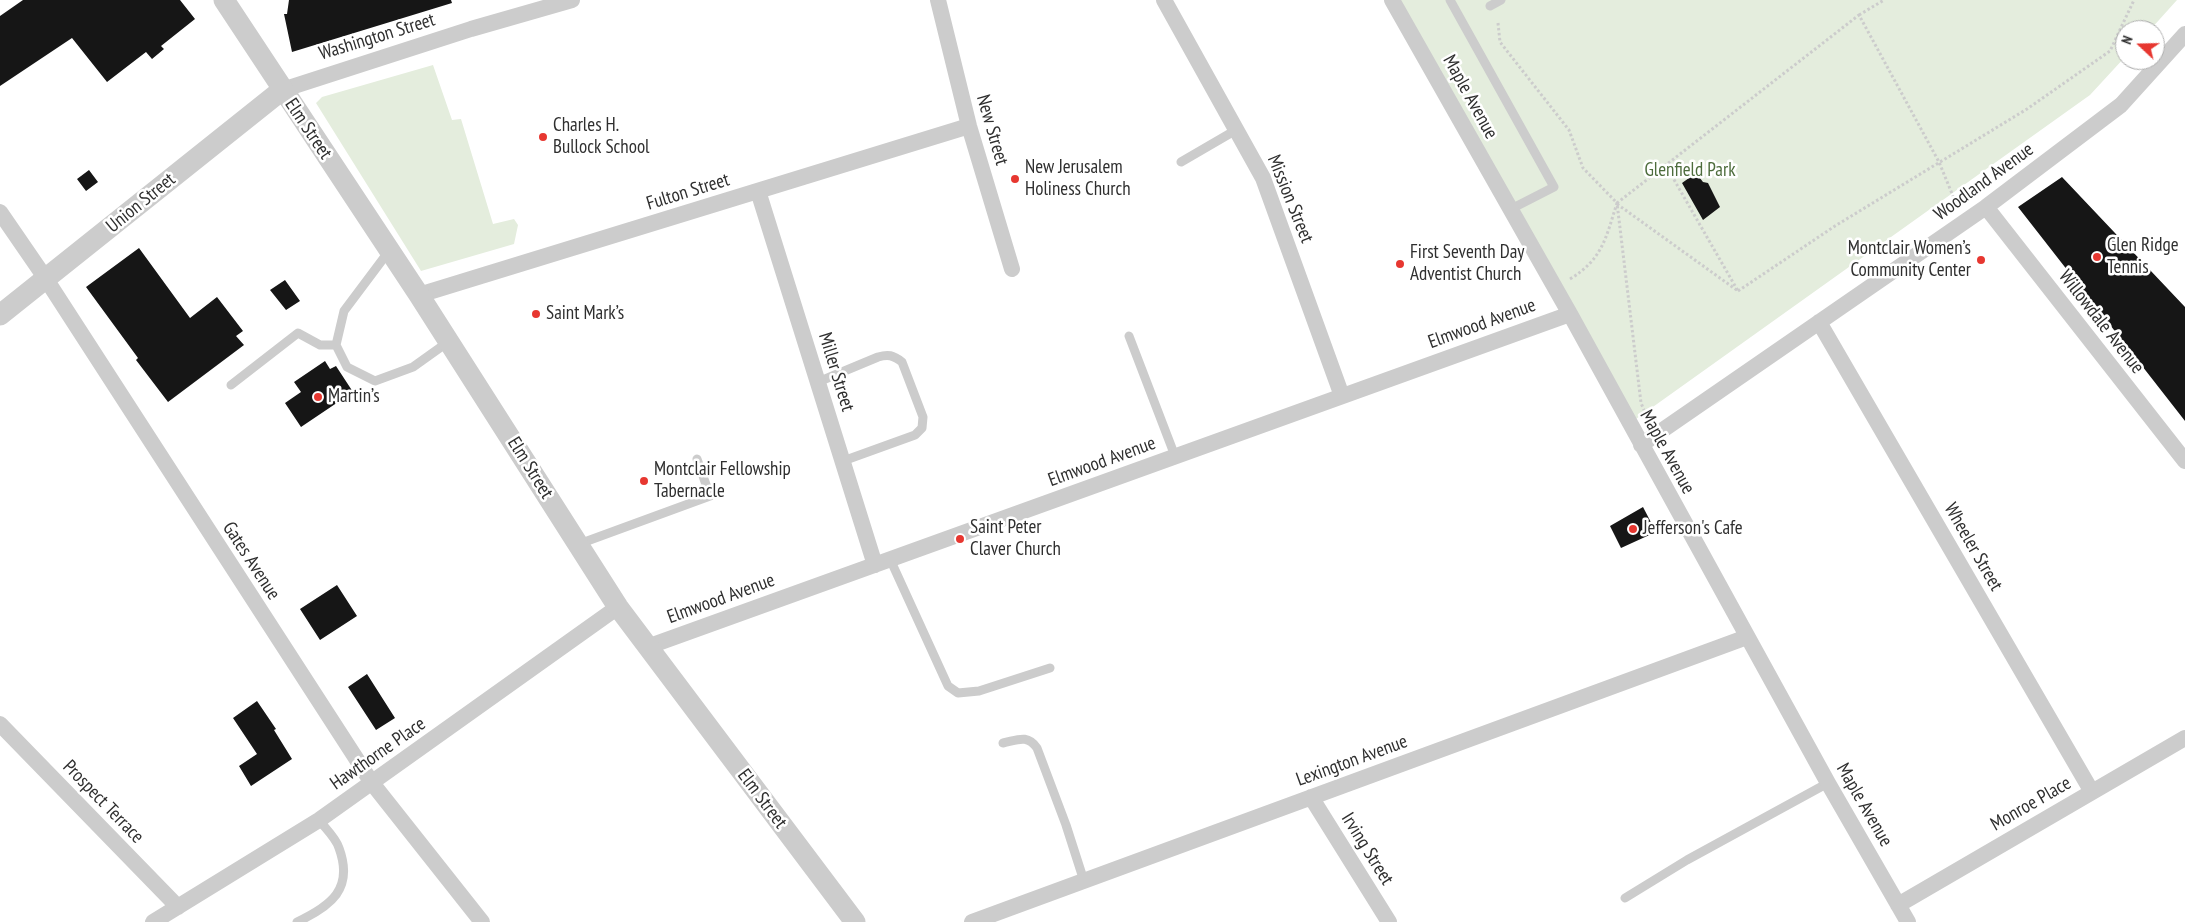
<!DOCTYPE html>
<html>
<head>
<meta charset="utf-8">
<style>
	body { margin:0 }
	#map { position:relative; width:2185px; height:922px; overflow:hidden; background:#fff; font-family:"PT Sans Narrow",sans-serif }
	canvas { display:block }
	.north { position:absolute; left:2115px; top:20px; width:50px; height:50px; box-sizing:border-box; background:#fff; border:1px solid #acacac; border-radius:50%; rotate:291deg; font-size:14px; font-weight:700; line-height:20px; text-align:center; color:#2f2f2f }
	.north::after { content:''; display:block; margin:auto; width:18px; height:22px; background:#e73730; clip-path:polygon(50% 0,100% 100%,50% 72%,0 100%) }
</style>
</head>
<body>
<div id="map">
<canvas width="2185" height="922"></canvas>
<div class="north">N</div>
</div>
<script>
const c = document.querySelector('canvas').getContext('2d');
c.lineJoin = 'round';
function fill(path, color) { c.fillStyle = color; c.fill(path, 'evenodd'); }
function stroke(path, color, width, dash) { c.strokeStyle = color; c.lineWidth = width; c.lineCap = dash ? 'butt' : 'round'; c.setLineDash(dash || []); c.stroke(path); }
function label(font, color, halo, rows, align = 'center') {
  c.font = font + ' "PT Sans Narrow",sans-serif'; c.lineWidth = 5; c.setLineDash([]); c.textBaseline = 'middle'; c.strokeStyle = halo; c.fillStyle = color; for (const [text, x, y, turn = 0] of rows) {
    c.save(); c.translate(x, y); c.rotate((+turn || 0) * Math.PI / 180); c.textAlign = isNaN(turn) ? turn : align; if (halo) c.strokeText(text, 0, 0); c.fillText(text, 0, 0); c.restore();
  }
}
fill(new Path2D(`
	M1399 0H2177L2150 30H2125V57L2090 95 1636 419Z
	M433 65 452 120 461 119 493 224 514 219 518 225 514 244 421 271 316 103 322 97Z`), '#e4eddd');
fill(new Path2D(`
	M23 0H180L195 19 161 46 164 49 152 59 146 52 107 82 72 38 0 86V16Z
	M289 0H451L452 3 292 52 284 14H287Z
	M89 170 98 182 86 191 77 179Z
	M1696 173 1703 182 1708 183 1720 207 1703 220 1682 183Z
	M2062 177 2185 307V421L2018 207Z
	M139 248 190 318 217 297 243 331 236 336 244 345 168 402 136 360 138 358 86 287Z
	M285 280 300 301 286 310 270 290Z
	M325 361 330 369 336 366 353 392 301 427 285 403 301 392 294 382Z
	M1643 507 1656 532 1621 548 1610 526Z
	M337 585 357 616 320 640 300 609Z
	M367 674 395 718 376 730 348 687Z
	M257 701 276 729 274 730 292 759 251 786 239 766 257 754 233 718Z`), '#161616');
stroke(new Path2D(`
	M1859 15 1884 0
	M1498 23 1500 42 1569 130 1583 168 1617 203 1859 15 1939 162 1953 196
	M1617 204 1738 291 1665 164
	M1570 279C1603 259 1606 237 1617 203L1641 403 1644 410
	M1738 291 1835 226 2027 109 2110 51 2134 0`), '#ccc', 3, [2.5, 2.5]);
stroke(new Path2D(`
	M1450 0 1554 187 1511 209
	M1490 6 1501 0
	M1181 162 1236 130
	M389 251 344 311 336 345 347 367 375 381 413 367 448 342
	M1129 336 1175 456
	M818 382 878 357C888 354 893 355 902 362L923 417 922 428 915 435 843 461
	M231 385 298 333 320 345H336
	M579 544 710 496 697 459
	M890 559 948 686 958 693 979 691 1050 668
	M1003 743C1018 740 1027 734 1037 748L1066 825 1084 881
	M1625 898 1687 860 1828 783
	M297 922C331 906 354 889 339 848 336 838 325 828 319 820`), '#ccc', 9);
stroke(new Path2D(`
	M938 0 969 126 1012 269
	M1164 0 1263 178 1342 396
	M1392 0 1570 314 1828 783 1908 922
	M282 90 471 29 572 0
	M758 191 875 565
	M1986 207 2185 461
	M0 212 46 279 372 783 482 922
	M419 295 969 126
	M1819 322 2092 792
	M1641 445 1986 207 2121 105 2185 34
	M647 647 1570 314
	M0 724 178 907
	M1311 797 1389 922
	M1898 905 2185 738
	M153 922 319 820 618 607
	M972 922 1747 637`), '#ccc', 16);
stroke(new Path2D(`
	M224 0 419 295 618 607 855 922
	M0 315 282 90`), '#ccc', 21);
for (const [x, y, r, color] of [
	[543,137,5,"#e73730"],
	[1015,179,5,"#e73730"],
	[2097,257,5,"#e73730"],
	[1981,260,5,"#e73730"],
	[1400,264,5,"#e73730"],
	[536,314,5,"#e73730"],
	[318,397,5,"#e73730"],
	[644,481,5,"#e73730"],
	[1633,529,5,"#e73730"],
	[960,539,5,"#e73730"]
]) { const dot = new Path2D(); dot.arc(x, y, r, 0, 2 * Math.PI); c.fillStyle = color; c.fill(dot); stroke(dot, '#fff', 2); }
label('19px', '#2f2f2f', '#fff', [
	["Washington Street",377,37,-17],
	["Maple Avenue",1470,97,61],
	["Elm Street",308,129,56],
	["New Street",992,130,74],
	["Woodland Avenue",1984,182,-36],
	["Fulton Street",688,192,-17],
	["Mission Street",1290,199,68],
	["Union Street",141,203,-39],
	["Willowdale Avenue",2101,322,52],
	["Elmwood Avenue",1482,324,-20],
	["Miller Street",836,372,73],
	["Maple Avenue",1667,452,61],
	["Elmwood Avenue",1102,462,-20],
	["Elm Street",530,468,58],
	["Wheeler Street",1973,547,60],
	["Gates Avenue",251,561,57],
	["Elmwood Avenue",721,599,-20],
	["Hawthorne Place",378,754,-35],
	["Lexington Avenue",1352,761,-20],
	["Elm Street",762,799,53],
	["Prospect Terrace",103,802,46],
	["Monroe Place",2031,804,-30],
	["Maple Avenue",1864,805,60],
	["Irving Street",1367,849,58]
]);
label('19px', '#2f2f2f', '#fff', [
	["Charles H.",553,126],
	["Bullock School",553,148],
	["New Jerusalem",1025,168],
	["Holiness Church",1025,190],
	["Glen Ridge",2107,246],
	["Tennis",2107,268],
	["Montclair Women’s",1971,249,"right"],
	["Community Center",1971,271,"right"],
	["First Seventh Day",1410,253],
	["Adventist Church",1410,275],
	["Saint Mark’s",546,314],
	["Martin’s",328,397],
	["Montclair Fellowship",654,470],
	["Tabernacle",654,492],
	["Saint Peter",970,528],
	["Claver Church",970,550],
	["Jefferson's Cafe",1643,529]
], 'left');
label('19px', '#4d6c3c', '#fff', [
	["Glenfield Park",1690,171]
]);
</script>
</body>
</html>
